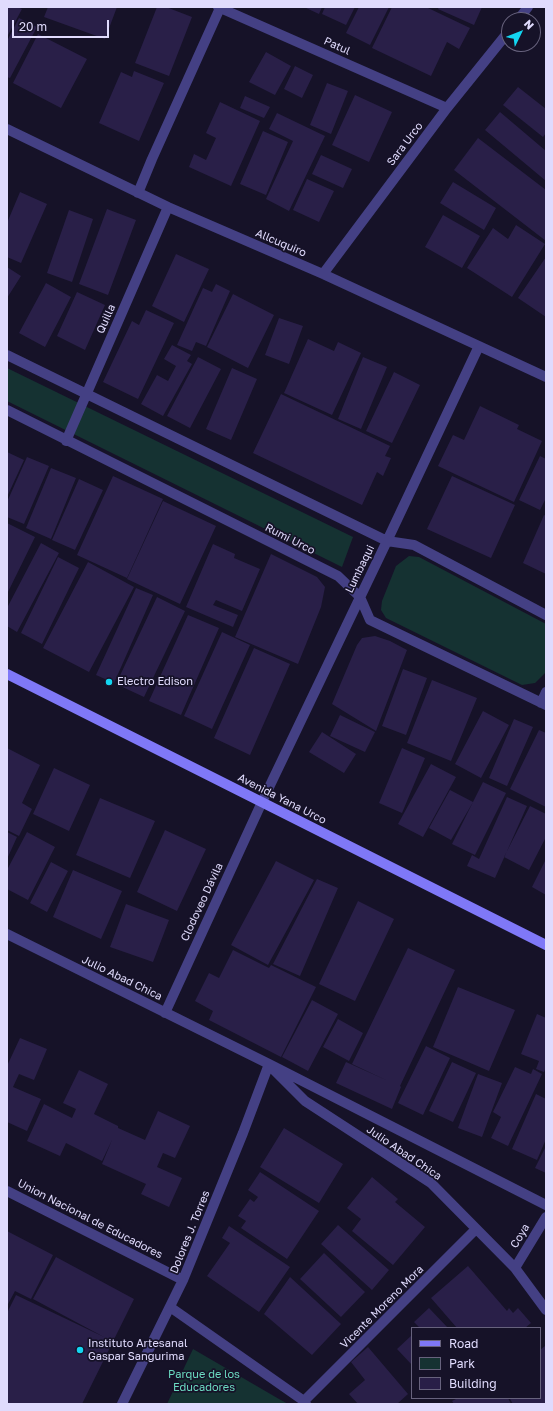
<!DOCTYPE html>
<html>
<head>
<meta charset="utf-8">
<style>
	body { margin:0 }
	#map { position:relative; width:553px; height:1411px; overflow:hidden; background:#161228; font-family:"Golos Text",sans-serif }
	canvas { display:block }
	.frame { position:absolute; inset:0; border:8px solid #e0dbfd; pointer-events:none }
	.legend { position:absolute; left:411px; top:1327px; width:130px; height:72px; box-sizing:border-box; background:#161228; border:1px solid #67627d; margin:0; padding:5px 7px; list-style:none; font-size:12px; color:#e0dbfd }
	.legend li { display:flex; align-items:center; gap:8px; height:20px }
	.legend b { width:20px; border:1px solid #67627d }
	.north { position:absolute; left:501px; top:12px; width:40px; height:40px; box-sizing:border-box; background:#161228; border:1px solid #67627d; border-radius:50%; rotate:47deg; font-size:11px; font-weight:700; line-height:16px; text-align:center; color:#e0dbfd }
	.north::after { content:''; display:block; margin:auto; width:14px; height:18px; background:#13d5f1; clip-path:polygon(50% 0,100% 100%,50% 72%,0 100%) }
	.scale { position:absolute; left:12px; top:20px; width:97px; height:18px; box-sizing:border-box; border:2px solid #e0dbfd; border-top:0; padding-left:5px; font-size:12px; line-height:14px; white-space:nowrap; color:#e0dbfd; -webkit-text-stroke:3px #161228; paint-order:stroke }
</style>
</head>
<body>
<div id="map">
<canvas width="553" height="1411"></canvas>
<div class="frame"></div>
<ul class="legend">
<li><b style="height:5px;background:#7f78f7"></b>Road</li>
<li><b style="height:11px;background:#153232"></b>Park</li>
<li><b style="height:11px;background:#291f48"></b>Building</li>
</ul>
<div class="north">N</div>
<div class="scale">20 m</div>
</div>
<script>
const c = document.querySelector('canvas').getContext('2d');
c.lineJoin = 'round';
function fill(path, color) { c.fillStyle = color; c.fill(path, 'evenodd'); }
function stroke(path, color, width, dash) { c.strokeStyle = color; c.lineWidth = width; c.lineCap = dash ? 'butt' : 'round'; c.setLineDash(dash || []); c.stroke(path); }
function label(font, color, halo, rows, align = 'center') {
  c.font = font + ' "Golos Text",sans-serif'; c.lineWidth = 3.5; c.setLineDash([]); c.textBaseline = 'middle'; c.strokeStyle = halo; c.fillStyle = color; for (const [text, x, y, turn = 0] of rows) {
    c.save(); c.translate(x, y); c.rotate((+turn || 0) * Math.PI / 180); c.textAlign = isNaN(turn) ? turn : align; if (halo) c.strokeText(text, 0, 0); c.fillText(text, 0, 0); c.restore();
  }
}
fill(new Path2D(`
	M7 368 353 537 342 567 7 401Z
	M409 556 419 557 546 624 545 673 535 683 522 685 386 618 381 610 382 601 396 566Z
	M193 1349 279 1399 288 1404H167Z`), '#153232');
fill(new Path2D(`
	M7 7H17L22 9 7 37Z
	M48 7H117L105 39 44 17Z
	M157 7H166L192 17 169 76 135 63Z
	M304 7H322L319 14Z
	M325 7H355L346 25 322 14Z
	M359 7H389L370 45 346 33Z
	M392 7H426L470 28 459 49 447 42 431 76 372 48Z
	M439 7H482L474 25 438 9Z
	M19 18 37 27 10 78 7 77V41Z
	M38 34 87 59 61 108 13 83Z
	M266 52 291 66 275 95 249 82Z
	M295 66 313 75 302 98 284 89Z
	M134 71 164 83 139 141 99 123 121 72 132 77Z
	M327 83 348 91 331 134 310 125Z
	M518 87 546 109V133L543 137 503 105Z
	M355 95 392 112 369 162 332 145Z
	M245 96 270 107 264 118 240 108Z
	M220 102 260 121 231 186 189 167 194 154 206 160 216 138 206 133Z
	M500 112 546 151V181L485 130Z
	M277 113 325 136 289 211 266 199 293 141 269 129Z
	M263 131 288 142 266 195 240 184Z
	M478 138 546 190V241L454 170Z
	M321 155 352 169 343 188 312 174Z
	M307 179 334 191 319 222 293 210Z
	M453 182 496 208 484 230 440 203Z
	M20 192 47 204 21 263 7 257V223Z
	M107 209 136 220 108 295 79 284Z
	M69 210 93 219 72 282 47 273Z
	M443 215 480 236 462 268 425 247Z
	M516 225 545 244 512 297 467 268 493 228 508 239Z
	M176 254 209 269 184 322 152 306Z
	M546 257V317L518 298Z
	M7 267 21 276 7 298Z
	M46 283 71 297 45 347 19 333Z
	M216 284 230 291 206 346 196 342 192 351 177 345 203 288 212 292Z
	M77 292 105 305 85 350 57 336Z
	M233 294 274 315 248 368 207 347Z
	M146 310 174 323 138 399 103 382 132 321 139 325Z
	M279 318 303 326 289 364 265 355Z
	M308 339 334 351 338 342 361 353 332 415 284 393Z
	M172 345 191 355 187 361 192 364 163 416 141 404 157 375 168 381 176 366 164 359Z
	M198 357 221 369 190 428 167 416Z
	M363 357 387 367 361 429 338 419Z
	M232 368 257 379 231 440 206 429Z
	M394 372 420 385 392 443 366 431Z
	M281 394 390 446 385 456 391 458 383 476 377 472 362 505 253 453Z
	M480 406 519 425 517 429 542 441 514 502 438 466 453 435 464 440Z
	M7 452 24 460 7 497Z
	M540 456 546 459V498L540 510 519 500Z
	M27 457 49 466 24 524 7 517V502Z
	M51 468 76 478 51 539 26 528Z
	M113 476 163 499 127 578 77 555Z
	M452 476 515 505 491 558 427 529Z
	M79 479 103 490 75 550 52 540Z
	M163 501 216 526 180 604 127 579Z
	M544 515 546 516V574L523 563Z
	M7 523 35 537 7 594Z
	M41 543 59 553 17 632 7 626V608Z
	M213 544 235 554 234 558 260 569 242 611 216 600 213 605 238 615 233 627 186 607Z
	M271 554 317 577 325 587 321 607 298 664 235 637Z
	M58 557 79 568 42 644 21 633Z
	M88 562 134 587 89 672 43 648Z
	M136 588 153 595 114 683 96 675Z
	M157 597 185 611 144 697 116 684Z
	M188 615 219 628 181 715 149 701Z
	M222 632 250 645 212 729 184 716Z
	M375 636 390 641 407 650 376 731 332 704 357 645 362 638Z
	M254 648 290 664 250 755 214 738Z
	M403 669 427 678 406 735 382 726Z
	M432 680 477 698 451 761 407 743Z
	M483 711 509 725 481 778 455 764Z
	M340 715 375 732 365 752 330 736Z
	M514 719 533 727 507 786 489 778Z
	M539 730 546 733V807L510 789Z
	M322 732 356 754 344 773 309 752Z
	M7 748 40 765 22 803 32 809 19 836 7 830Z
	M402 748 425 758 402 813 379 803Z
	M431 764 456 777 423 837 398 824Z
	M54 768 90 785 69 831 33 814Z
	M483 782 506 793 475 855 452 844Z
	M450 790 473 802 451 840 429 828Z
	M507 797 527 806 495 878 467 866 472 855 479 859Z
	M100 798 155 821 130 878 76 855Z
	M530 806 546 814V837L529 870 504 857Z
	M165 830 206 849 177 911 137 892Z
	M7 832 17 837 7 859Z
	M27 832 55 847 28 900 7 889V870Z
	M546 859V895L532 887Z
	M276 861 314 880 268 965 231 945Z
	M51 862 68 871 47 912 30 903Z
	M73 870 122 891 101 939 53 917Z
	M317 879 338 888 300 976 273 964Z
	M358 901 394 919 355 1001 319 984Z
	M126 904 169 920 153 962 110 947Z
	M408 948 455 970 400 1086 401 1087 392 1109 336 1083 346 1062 386 1080 352 1064Z
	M233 950 269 968 271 965 316 987 281 1057 209 1020 213 1011 195 1001 209 973 219 978Z
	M458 987 515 1010 489 1071 433 1047Z
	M312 1000 338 1014 308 1071 282 1057Z
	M537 1014 546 1018V1067L544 1072 536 1069 539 1061 521 1054Z
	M338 1019 363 1033 349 1061 323 1047Z
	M20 1038 47 1049 34 1080 19 1074 13 1087 41 1099 27 1131 7 1122V1066Z
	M426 1046 450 1058 423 1115 398 1103Z
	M452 1062 476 1073 453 1122 429 1111Z
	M515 1067 531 1074 533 1069 542 1074 508 1146 491 1138 501 1117 493 1112Z
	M79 1070 108 1084 94 1114 118 1126V1128L145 1140 158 1111 190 1126 175 1158 163 1153 157 1167 182 1178 169 1207 141 1194 146 1184 102 1164 112 1140 102 1161 66 1143 60 1156 27 1141 44 1104 72 1118 76 1109 63 1103Z
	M478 1074 502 1083 482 1137 458 1128Z
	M536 1094 546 1099V1139L537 1160 512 1149Z
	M284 1128 343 1164 319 1203 260 1167Z
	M546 1146V1173L535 1168Z
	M260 1172 319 1211 287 1259 241 1228 246 1221 238 1216 250 1199 254 1202 258 1197 248 1190Z
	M372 1177 398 1199 395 1202 425 1227 393 1265 352 1231 361 1219 347 1208Z
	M338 1225 389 1270 372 1290 321 1244Z
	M229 1226 290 1267 259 1312 207 1276 230 1243 222 1238Z
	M7 1231 53 1255 31 1299 15 1291 7 1306Z
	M324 1253 365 1292 341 1317 300 1279Z
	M56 1257 134 1299 82 1404H7V1313L16 1295 104 1337 33 1299Z
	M468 1266 507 1311 509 1308 513 1313 518 1308 531 1323 525 1328H457L431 1298Z
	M290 1277 341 1324 312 1355 264 1314Z
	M429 1308 448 1328H420L414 1322Z
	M412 1335V1365L397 1349Z
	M545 1346 546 1348V1404H513L510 1399 511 1398H540V1350Z
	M368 1347 408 1394 397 1404H358L349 1394 365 1380 351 1362Z
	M458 1398H508L511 1404H454L452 1401Z`), '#291f48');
stroke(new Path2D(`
	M218 7 447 108
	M518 20 528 7
	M7 129 168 207 323 274 546 377
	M138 193 152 159 220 8
	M323 274 447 108 509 31
	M7 355 387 541 414 545 546 615
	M7 410 338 576 360 597 370 620 546 705
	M66 441 168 207
	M541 703 546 692
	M7 934 269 1064 546 1205
	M165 1013 262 802 387 541 479 346
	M274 1070 305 1101 431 1183 515 1268 546 1310
	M7 1191 183 1280
	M515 1268 546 1217
	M170 1307 304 1401 306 1404
	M304 1401 476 1229
	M122 1404 183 1280 243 1133 269 1064`), '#444084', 10);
stroke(new Path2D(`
	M7 674 546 945`), '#7f78f7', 10);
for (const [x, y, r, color] of [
	[109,682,4,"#13d5f1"],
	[80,1350,4,"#13d5f1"]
]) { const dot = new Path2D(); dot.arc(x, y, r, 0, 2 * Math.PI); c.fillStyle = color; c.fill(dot); stroke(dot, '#161228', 1.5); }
label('11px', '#e0dbfd', '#161228', [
	["Patul",337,46,24],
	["Sara Urco",405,144,-53],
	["Allcuquiro",281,243,23],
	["Quilla",106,319,-66],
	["Rumi Urco",290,539,27],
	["Lumbaqui",360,569,-64],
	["Avenida Yana Urco",282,799,27],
	["Clodoveo Dávila",202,902,-65],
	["Julio Abad Chica",122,978,26],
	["Julio Abad Chica",404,1153,34],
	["Union Nacional de Educadores",90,1219,27],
	["Dolores J. Torres",190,1232,-68],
	["Coya",520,1236,-59],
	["Vicente Moreno Mora",382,1307,-45]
]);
label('11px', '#e0dbfd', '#161228', [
	["Electro Edison",117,682],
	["Instituto Artesanal",88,1344],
	["Gaspar Sangurima",88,1357]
], 'left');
label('11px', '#6bdac1', '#161228', [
	["Parque de los",204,1375],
	["Educadores",204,1388]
]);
</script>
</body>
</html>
